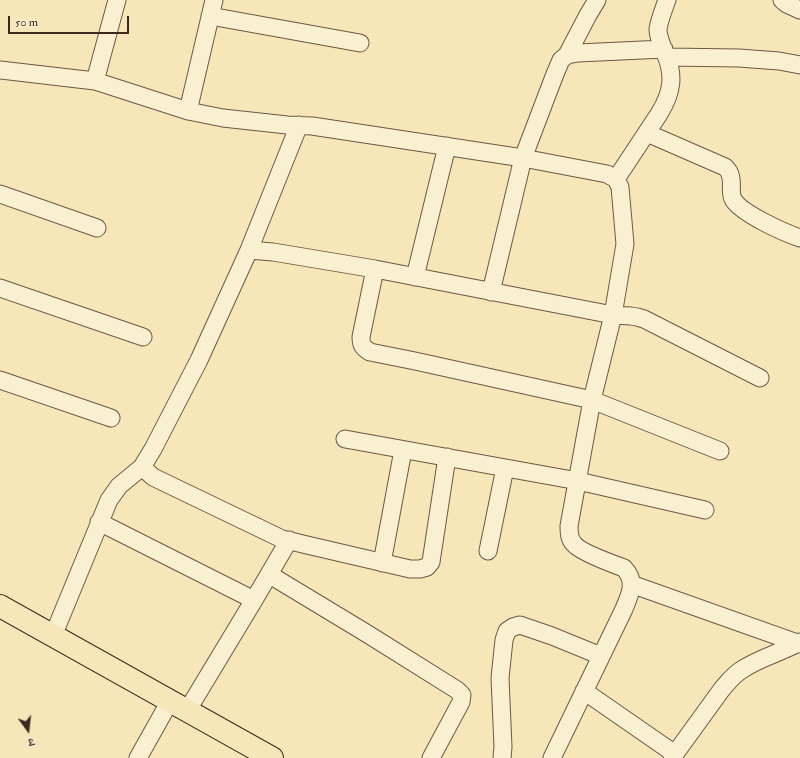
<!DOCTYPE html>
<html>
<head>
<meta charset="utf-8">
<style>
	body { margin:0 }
	#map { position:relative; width:800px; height:758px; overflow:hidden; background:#f6e6b8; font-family:"IM FELL Double Pica","Noto Serif Devanagari",serif }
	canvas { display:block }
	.north { position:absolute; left:8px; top:710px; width:40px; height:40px; -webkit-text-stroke:3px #f9efd1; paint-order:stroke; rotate:165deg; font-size:11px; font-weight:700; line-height:16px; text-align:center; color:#3e281e }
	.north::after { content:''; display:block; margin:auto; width:14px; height:18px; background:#3e281e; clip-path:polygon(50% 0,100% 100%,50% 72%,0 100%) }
	.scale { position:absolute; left:8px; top:16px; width:121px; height:18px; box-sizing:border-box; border:2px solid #3e281e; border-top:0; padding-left:5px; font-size:12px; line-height:14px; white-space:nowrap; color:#3e281e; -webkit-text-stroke:3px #f9efd1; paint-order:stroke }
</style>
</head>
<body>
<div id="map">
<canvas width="800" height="758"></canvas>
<div class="north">उ</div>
<div class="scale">50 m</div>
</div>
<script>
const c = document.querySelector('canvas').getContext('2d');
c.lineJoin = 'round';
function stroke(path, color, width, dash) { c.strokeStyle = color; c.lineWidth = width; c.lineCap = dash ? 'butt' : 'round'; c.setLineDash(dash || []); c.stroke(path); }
const street = new Path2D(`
	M782 0 787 4 800 10
	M210 16 360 43
	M567 55 588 15 597 0
	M667 57 739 58 779 61 800 65
	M0 70 95 81 188 111 223 118 287 125 312 126 523 158 607 174 616 179 620 187 625 244 613 315 592 400 569 526C569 532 569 539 574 544 580 552 613 564 624 568 637 582 630 594 624 609L552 758
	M95 81 117 0
	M188 111 214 0
	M647 133 725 167C727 169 728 170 729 172 734 180 729 191 733 199 740 213 785 233 800 238
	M616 179 659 114C672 93 675 76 665 53 662 45 658 38 658 29 659 22 664 8 667 0
	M0 194 97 228
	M249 250 273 252 375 269 613 315 631 316 637 317 644 319 760 378
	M375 269 361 337C361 345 363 348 370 352L415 361 592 400 720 451
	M415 277 447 146
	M0 288 143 337
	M491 292 523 158 555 74 561 60 567 55 578 53 664 49
	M0 380 111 418
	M345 439 578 481 705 510
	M142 467 153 477 282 539 307 545 410 569H420L427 567 431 562 447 457
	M99 522 254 600
	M488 551 505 468
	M382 563 403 450
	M270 575 366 633 457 690 462 695 461 702 431 758
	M631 584 800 644
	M53 636 109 500 119 486 142 467 153 449 199 360 249 250 299 125
	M584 691 675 754
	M187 711 254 600 289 540
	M138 758 170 701
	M502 758 503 747 500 678 504 640 507 631 513 627 520 625 552 636 601 656
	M672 758 722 689C728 682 734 674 743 669 760 658 782 652 800 642`);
const highway = new Path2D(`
	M0 606 272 758`);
stroke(street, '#6c5844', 19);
stroke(highway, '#3e281e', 24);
stroke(street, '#f9efd1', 17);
stroke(highway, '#f6e6b8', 22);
</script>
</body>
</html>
